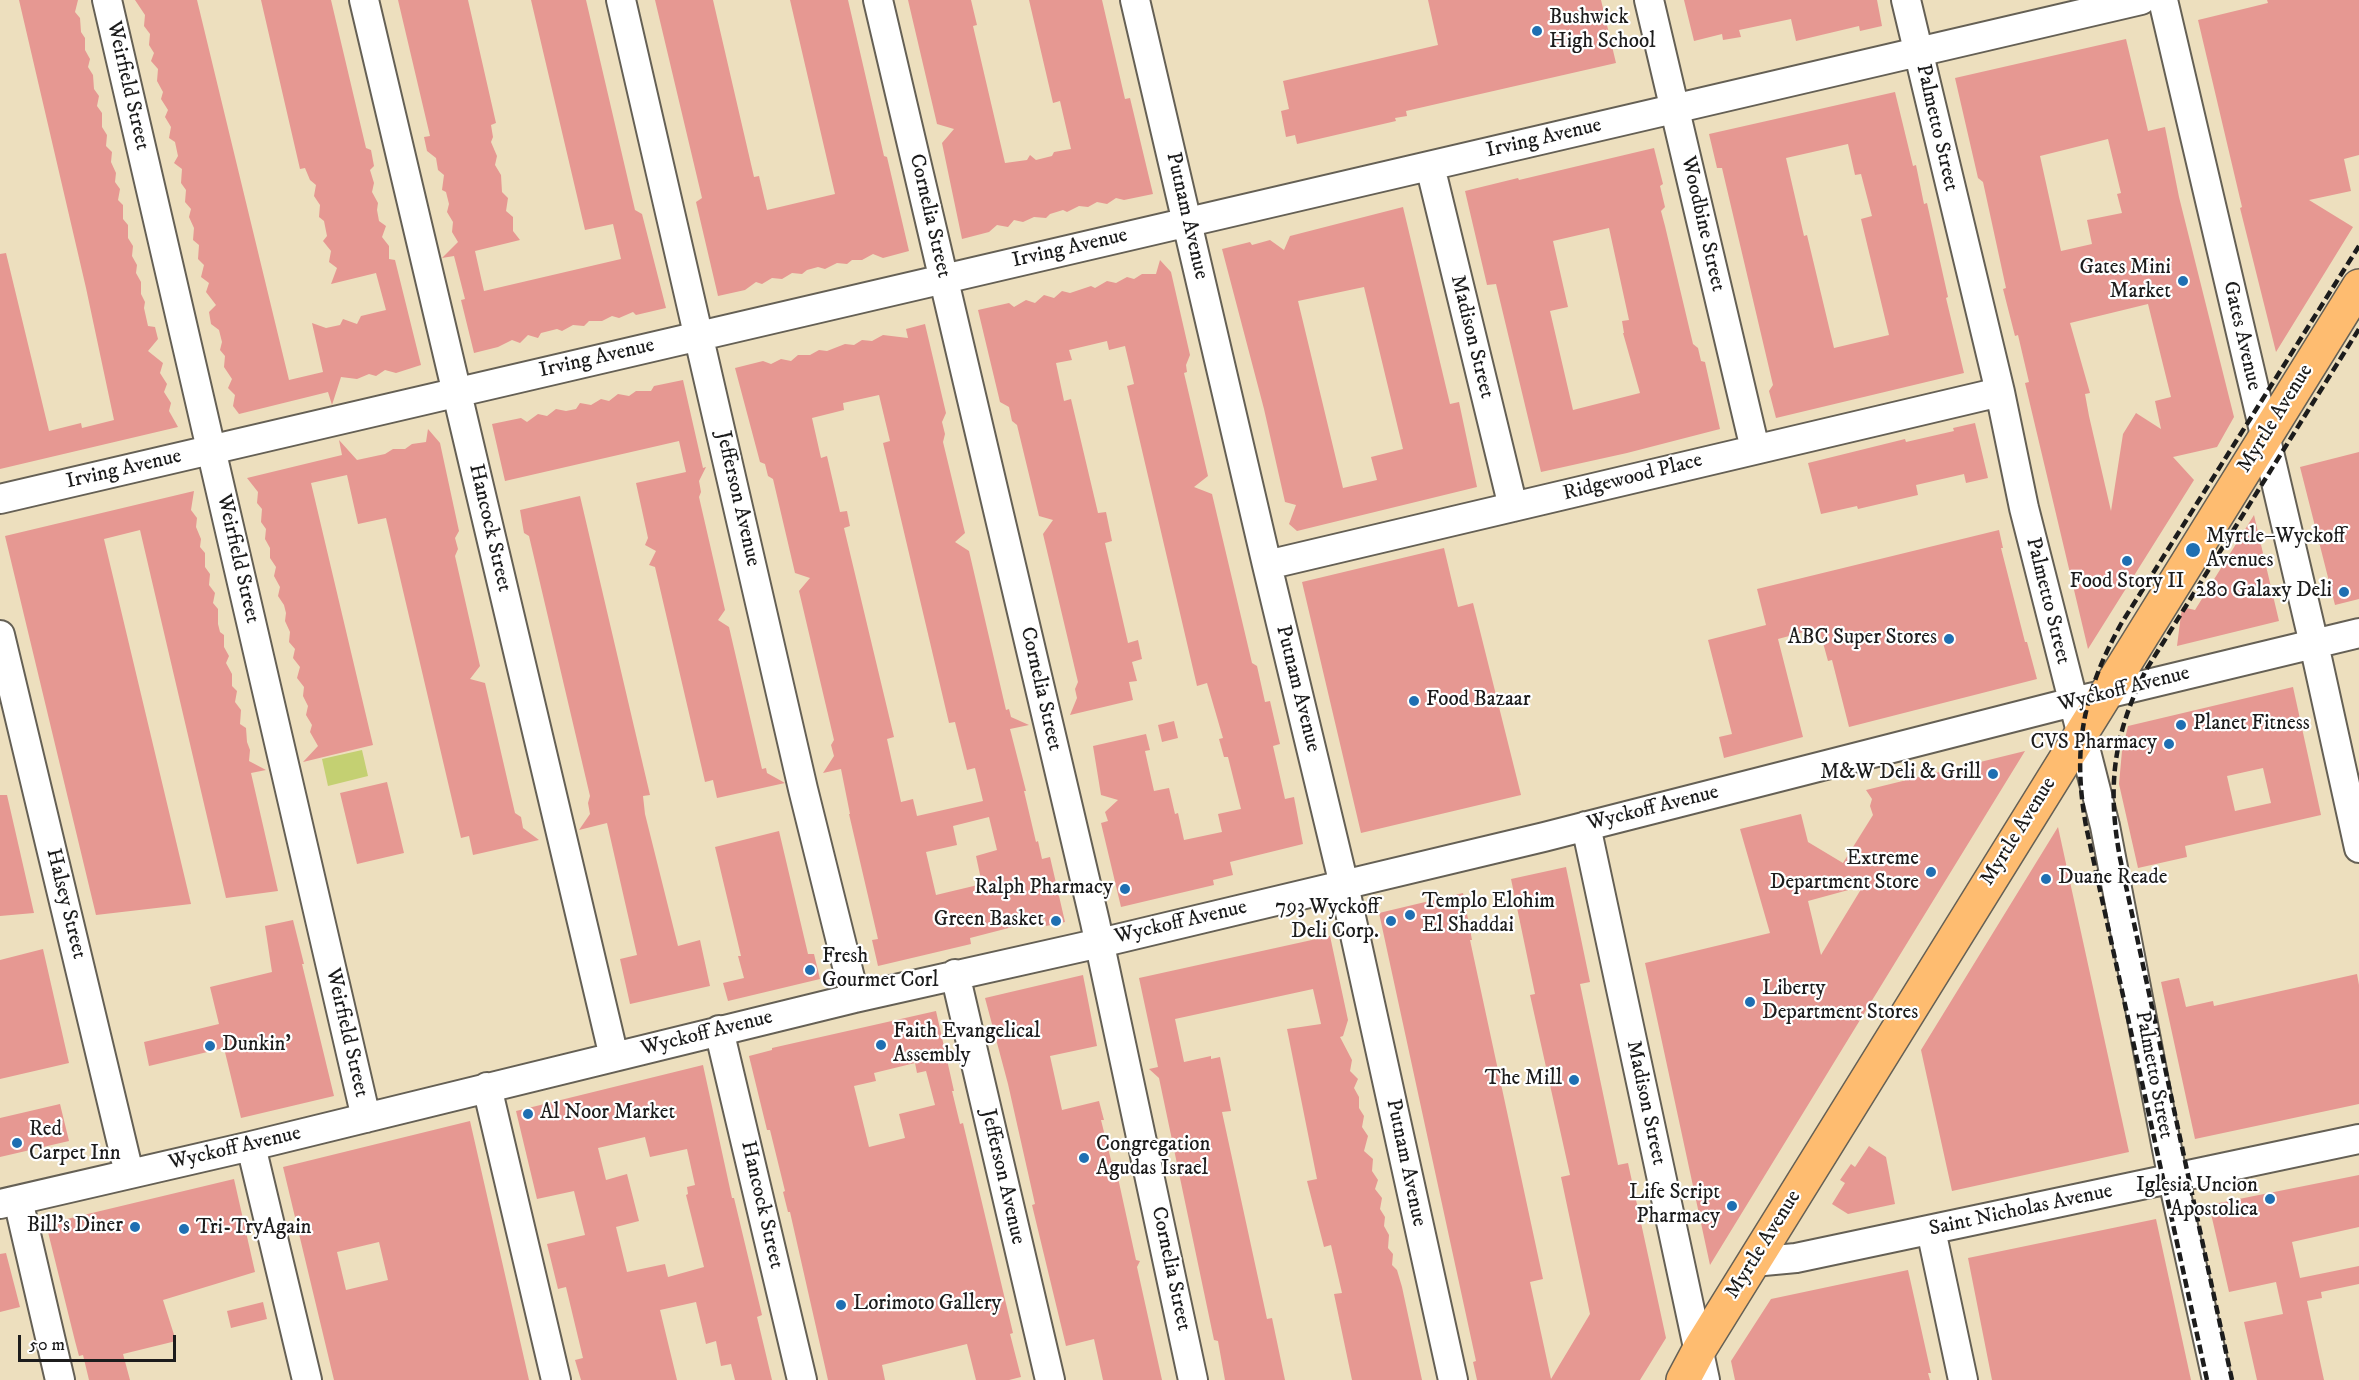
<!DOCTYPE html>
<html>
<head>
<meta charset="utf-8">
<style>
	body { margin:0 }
	#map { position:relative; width:2359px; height:1380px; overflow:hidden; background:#eddfbe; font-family:"IM FELL DW Pica",serif }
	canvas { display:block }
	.scale { position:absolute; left:18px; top:1335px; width:158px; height:27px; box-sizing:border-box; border:3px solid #1c1c1c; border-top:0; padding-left:8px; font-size:18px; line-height:21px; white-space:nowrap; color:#1c1c1c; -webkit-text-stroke:4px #fff; paint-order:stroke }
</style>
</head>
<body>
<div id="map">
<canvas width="2359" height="1380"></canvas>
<div class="scale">50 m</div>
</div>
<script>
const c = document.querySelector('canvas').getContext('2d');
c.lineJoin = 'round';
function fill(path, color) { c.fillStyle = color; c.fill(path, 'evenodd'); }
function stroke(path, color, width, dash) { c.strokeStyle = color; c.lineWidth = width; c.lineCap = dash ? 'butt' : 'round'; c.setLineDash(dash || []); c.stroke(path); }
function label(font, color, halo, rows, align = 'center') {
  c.font = font + ' "IM FELL DW Pica",serif'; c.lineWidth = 4.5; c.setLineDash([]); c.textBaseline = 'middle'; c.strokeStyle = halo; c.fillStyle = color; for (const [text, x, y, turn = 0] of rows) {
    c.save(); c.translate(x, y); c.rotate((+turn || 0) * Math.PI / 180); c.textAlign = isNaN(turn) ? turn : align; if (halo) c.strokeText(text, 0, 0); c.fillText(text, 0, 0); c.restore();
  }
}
fill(new Path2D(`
	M362 750 368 776 328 786 322 759Z`), '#c4d072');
fill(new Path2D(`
	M19 0H78L75 12 80 18 81 32 85 38V50L90 59 88 67 93 75 94 89 99 96 97 106 102 113V127L107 135 106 146 112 152 111 162 116 173 115 182 120 189 118 200 123 205V219L128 225V238L133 246 132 256 137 265 136 273 141 282V294L145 302 144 308 148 326 155 327 158 339 148 351 163 363 160 373 167 384 164 392 171 403 169 411 178 427 0 469V254L6 253 49 431 81 423 82 428 114 420 86 288Z
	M135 0H197L289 380 323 372 312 323 326 328 340 325 343 319 357 324 361 316 386 310 376 273 331 284 337 268 329 262 331 251 323 241 327 236 324 221 319 217 320 205 314 196 316 185 310 180 305 168 300 169 261 0H331L366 148 371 150 374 166 370 170 374 183 372 192 378 203 377 210 379 221 386 226 382 237 389 246V259L395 260 421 365 396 373 385 370 376 376 369 374 357 379 341 377 332 405 328 392 239 414 233 406 235 395 228 388 232 379 224 367 225 356 220 350 222 342 219 330 211 324 209 312 216 305 206 292 209 283 201 277 204 265 198 259 199 245 193 240 194 228 189 217 191 209 185 202 186 190 181 183 182 169 174 163 178 156 175 142 169 138 171 127 165 117 168 110 161 99 163 92 157 81 158 69 151 61 154 53 149 45 150 34 144 26 145 15Z
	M398 0H468L496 123 491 125 493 137 491 142 497 156 495 165 501 175 502 192 508 198 506 211 513 217V231L520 240 475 251 484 291 621 259 613 224 585 230 531 0H586L635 210 642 214 666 308 636 315 633 312 619 318 612 316 602 321H589L584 326 573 325 562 331 557 329 541 333 538 338 528 335 520 343 512 340 498 347 474 353 461 300 465 299 454 256 442 258 458 242 452 232 453 222 447 212 449 204 446 192 442 190 444 175 438 170 436 158 427 151 424 137 430 136Z
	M655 0H713L754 177 759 176 767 210 835 194 790 0H848L884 156 887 157 909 251 883 258 873 254 862 260H852L847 264 837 263 825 269 818 267 807 270 802 274 792 273 782 279 772 278 762 284 756 282 745 290 718 296 696 202 702 198Z
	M908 0H971L977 25 973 26 1005 163 1027 160 1030 155 1036 160 1052 156 1054 152 1071 149 1060 101 1053 103 1029 0H1102L1125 99 1130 98 1153 194 1124 200 1116 198 1107 204 1097 202 1088 207 1079 206 1067 212 1063 210 1050 214 1046 218 1034 217 1023 222 1014 220 1008 227 997 225 989 232 962 239 942 143 954 129 937 124Z
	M1428 0H1601L1616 63 1406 111 1407 116 1395 118 1396 121 1297 144 1295 135 1286 137 1281 111 1289 109 1283 81 1438 45Z
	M1684 0H1877L1882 26 1860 31 1859 26 1796 41 1791 19 1739 30 1741 37 1723 40 1722 34 1694 41Z
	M2267 0H2359V155L2344 159 2351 191 2309 200 2353 227 2276 352 2240 208 2242 207 2198 20 2268 3Z
	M2126 39 2148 131 2165 127 2179 197 2234 417 2217 447 2173 457 2194 480 2088 649 2025 383 2029 382 2018 335 2015 336 2003 289 2006 288 1983 182 1978 178 1955 78ZM2108 139 2121 193 2117 194 2122 213 2087 220 2092 244 2061 251 2040 156ZM2148 304 2171 397 2155 401 2161 429 2136 413 2123 434 2111 511 2089 416 2085 394 2090 393 2070 323Z
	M1895 92 1913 166 1916 165 1924 204 1927 203 1948 297 1946 298 1964 373 1776 418 1769 391 1773 385 1722 168H1717L1709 134ZM1848 144 1855 175 1861 174 1872 216 1861 219 1889 335 1834 348 1807 235 1804 236 1786 158Z
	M1654 148 1663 184 1660 186 1665 207 1661 211 1665 226 1693 344 1698 348 1701 361 1705 362 1720 429 1627 453 1541 472 1496 284 1487 285 1465 191 1518 178 1519 180ZM1609 228 1629 320 1622 321 1624 333H1623L1640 393 1573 410 1550 311 1568 307 1553 241Z
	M1403 207 1450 404 1459 402 1477 487 1297 531 1289 524 1296 505 1285 502 1264 409 1222 249 1250 242 1252 245 1270 240 1284 250 1290 236ZM1364 287 1403 449 1371 457 1377 480 1343 488 1298 301Z
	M1160 260 1171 272 1190 355 1186 365 1187 372 1184 373 1208 476 1194 487 1212 494 1252 663 1257 666 1265 702 1270 701 1280 744 1273 746 1285 799 1294 797 1303 844 1230 862 1233 875 1213 880 1214 885 1121 907 1101 823 1108 821 1105 812 1118 800 1101 795 1093 746 1146 734 1150 750 1145 751 1154 791 1169 788 1175 814 1178 813 1184 840 1222 832 1218 814 1241 809 1228 757H1224L1219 739 1223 738 1207 683 1197 686 1127 386 1134 384 1125 346 1109 350 1107 341 1069 350 1072 360 1056 363 1064 401 1071 399 1098 513 1106 512 1112 541 1105 543 1128 643 1138 640 1142 659 1132 662 1137 681 1129 682 1133 700 1070 715 1077 698 1075 689 1078 682 1043 534 1053 520 1039 516 1017 425 1012 421 1009 407 1000 402 978 310 1009 303 1014 307 1026 300 1035 303 1044 295 1054 298 1062 291 1070 293 1091 286 1095 288 1107 281 1116 283 1127 277 1134 279 1142 274H1156Z
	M925 324 946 413 942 422 945 434 943 442 965 533 955 542 969 551 1006 710 1009 709 1011 717 1029 725 1010 729 1026 791H1024L1036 842 1038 841 1042 859 1050 857 1065 922 1046 926 1045 919 1028 923 970 938 971 944 878 966 872 940 878 939 849 814H850L841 769 823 773 834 756 831 745 834 740 799 591 810 578 795 573 773 479 768 476 765 464 760 462 735 368 763 361 771 364 781 359 791 361 798 355H810L819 350 827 351 845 344 854 345 862 340 872 341 883 335 908 338 906 329ZM879 395 890 441 883 443 949 723 955 722 967 770 975 768 983 801 917 816 913 799 901 802 887 739 894 737 844 528 850 526 847 511 840 512 827 456 821 458 812 418 844 410 843 403ZM989 817 997 850 976 856 982 884 936 895 926 852 957 845 953 826Z
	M683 380 703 468 706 467 699 481 701 492 699 497 725 610 718 620 729 627 762 769 766 768 767 773 785 783 717 798 713 780 705 782 655 567 649 565 656 551 645 545 648 538 636 483 686 472 679 441 505 481 492 424 521 418 527 422 538 414 547 416 556 409 566 411 576 409 580 403 591 405 601 399 609 401 618 394 629 396 636 391H651L654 386Z
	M1975 423 1988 478 1966 483 1964 474 1916 485 1918 495 1858 509 1857 506 1821 514 1808 463 1905 439 1906 442 1954 431 1953 428Z
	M428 429 440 443 459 531 455 538 458 549 455 556 480 666 470 679 485 683 515 813 521 817 523 828 539 840 473 855 469 836 461 838 386 518 358 524 347 475 311 483 373 745 303 762 318 746 310 732 312 725 306 715 308 706 303 696 304 687 297 678 300 667 293 658 295 649 289 642 290 632 285 621 286 613 284 605 278 596 280 587 274 576 276 567 270 558V548L265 539 266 529 261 522 262 509 257 503 258 492 247 478 342 455 339 440 357 460 385 454 393 449H405L412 444 426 442Z
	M2359 452V599L2335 605 2300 467Z
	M194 491 191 510 197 518 196 527 201 539 200 547 205 553V567L210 574 209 585 215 593 213 603 218 609V624L220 632 224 635V647L229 656 226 663 232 674V686L237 691 235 702 241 710 240 724 246 728 247 742 250 750 249 761 266 770 251 773 278 891 226 898 140 530 104 539 191 904 96 915 5 536Z
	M580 496 650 795 643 796 645 814 678 946 700 940 710 986 630 1004 620 959 637 955 624 898 607 823 579 830 590 814 588 803 590 796 529 536 524 533 520 510Z
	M2254 515 2279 621 2177 646 2182 607 2195 610Z
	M1999 530 2003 548H2001L2025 642H2027L2037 679 1849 727 1832 660 1828 661 1819 628 1778 639 1803 737 1724 758 1719 737 1732 734 1708 640 1766 625 1757 589Z
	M1444 548 1458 607 1473 603 1521 795 1361 833 1302 582Z
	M2293 687 2321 815 2185 846 2187 857 2138 868 2119 784 2122 751 2128 726ZM2263 768 2271 803 2235 811 2227 776Z
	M1174 721 1178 738 1162 742 1158 725Z
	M2025 751 1909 940 1710 1265 1645 963 1770 933 1740 829 1801 814 1808 842 1843 863 1873 815 1870 806 1872 799 1866 790ZM1863 886 1821 955 1808 901Z
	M387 782 404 853 357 864 340 793Z
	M0 795H7L34 913 0 916Z
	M2058 827 2129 1152 1952 1191 1921 1050Z
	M779 831 808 954H814L820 979 728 1001 723 983 744 978 738 956H741L715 847Z
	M1566 867 1590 982 1580 984 1618 1165 1628 1163 1666 1338 1640 1380H1477L1473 1362 1476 1361 1379 913 1463 893 1472 940H1470L1543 1279 1530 1282 1551 1379 1590 1314 1561 1177 1570 1175 1530 995 1535 994 1511 879Z
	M293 920 304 964H302L334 1096 241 1118 224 1048 149 1066 144 1042 219 1024 210 987 272 972 265 926Z
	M1330 936 1348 1020 1343 1036 1340 1037 1352 1060 1350 1071 1358 1079 1354 1088 1359 1097V1108L1364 1116 1362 1127 1368 1136 1364 1151 1373 1159 1372 1171 1378 1180 1375 1189 1382 1198 1380 1209 1385 1217 1384 1226 1389 1235 1388 1248 1393 1254 1392 1265 1397 1270 1402 1287 1422 1380H1352L1334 1294 1342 1293 1331 1245 1324 1247 1307 1181 1317 1179 1287 1029 1321 1024 1313 989 1175 1019 1184 1062 1211 1056V1059L1220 1057 1231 1111 1222 1112 1267 1319 1272 1318 1285 1380H1225L1218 1341 1214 1340 1159 1078 1149 1069 1158 1067 1139 978Z
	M43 949 69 1063 0 1079V960Z
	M2357 974 2359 985V1104L2195 1139 2161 982 2179 978 2186 1007 2213 1001 2214 1006Z
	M1083 975 1097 1046 1050 1056 1062 1110 1099 1101 1104 1120H1101L1115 1176 1118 1178 1120 1187 1136 1260 1140 1261 1137 1267 1162 1380H1103L1094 1339 1066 1346 1032 1205 1035 1204 1008 1084 985 998Z
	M936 1011 954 1091H952L960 1124 963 1123 1013 1333 1010 1334 1021 1377 1009 1380H976L967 1344 882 1365 885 1380H828L790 1212H788L783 1192 785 1191 770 1130H767L749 1056 772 1050V1048ZM915 1063 917 1073 926 1071 935 1105 899 1114 905 1138 869 1147 854 1086 876 1081 874 1073Z
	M703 1065 732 1198H734L762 1315 757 1317 772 1380H735L731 1364 721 1366 716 1341 706 1344 696 1302 660 1310 677 1380H581L575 1360 583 1358 566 1287 558 1289 547 1244 585 1235 574 1191 537 1199 516 1111ZM645 1137 650 1157 687 1149 695 1185 687 1187 688 1194 686 1195 704 1267 668 1277 665 1264 627 1272 616 1227 639 1221 627 1174 606 1180 598 1148Z
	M60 1104 69 1141 0 1157V1118Z
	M470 1121 529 1380H334L283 1167ZM379 1242 388 1280 346 1290 337 1252Z
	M1869 1146 1886 1157 1895 1204 1848 1214 1832 1204 1845 1183 1840 1180 1851 1164 1855 1167Z
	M2359 1175V1227L2292 1242 2300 1278 2359 1266V1284L2321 1292 2322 1298 2307 1301 2324 1380H2257L2244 1322 2283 1314 2276 1282 2229 1292 2209 1205Z
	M234 1179 255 1272 163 1300 176 1341 123 1354 130 1380H89L83 1355 79 1356 75 1341 46 1224Z
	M2156 1219 2191 1380H1992L1968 1258Z
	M6 1253 20 1307 0 1312V1254Z
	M1908 1270 1931 1373H1928L1930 1380H1735L1731 1361 1771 1299Z
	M263 1302 267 1319 231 1328 227 1311Z`), '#e69892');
const minor = new Path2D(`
	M107 0 366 1118
	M364 0 614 1057
	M621 0 803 789 855 998
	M878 0 1095 922 1193 1380
	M1135 0 1267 565 1344 885 1453 1380
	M1649 0 1755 449
	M1906 0 2000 392 2024 508 2105 826 2173 1180 2217 1380
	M2163 0 2314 644 2359 848
	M1430 166 1513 507
	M0 499 2141 0
	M1267 565 2000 392
	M0 635 129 1173
	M1586 826 1705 1380
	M955 974 1050 1380
	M719 1030 802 1380
	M487 1087 556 1380
	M251 1146 307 1380
	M18 1200 60 1380
	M0 1204 251 1146 855 998 1100 943 1544 837 2073 702 2359 633
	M1931 1230 1963 1380
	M1753 1262 1796 1258 2359 1139`);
const major = new Path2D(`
	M1683 1380 1699 1350 2359 286`);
stroke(minor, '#656055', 32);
stroke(major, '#656055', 36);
stroke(minor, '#fff', 28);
stroke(major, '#febc70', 33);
stroke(new Path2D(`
	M2207 1380 2086 826C2072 748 2083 693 2121 624L2359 246
	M2232 1380 2120 858C2107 787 2113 735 2146 670L2359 329`), '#1c1c1c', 4.5, [9, 4.5]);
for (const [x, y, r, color] of [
	[1537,31,6,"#1f6fb2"],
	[2183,281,6,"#1f6fb2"],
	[2193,550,8,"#1f6fb2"],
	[2127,561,6,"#1f6fb2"],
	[2344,592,6,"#1f6fb2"],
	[1949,639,6,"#1f6fb2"],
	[1414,701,6,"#1f6fb2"],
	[2181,725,6,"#1f6fb2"],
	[2169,744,6,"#1f6fb2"],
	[1993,774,6,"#1f6fb2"],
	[1931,872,6,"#1f6fb2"],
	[2046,879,6,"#1f6fb2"],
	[1125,889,6,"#1f6fb2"],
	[1410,915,6,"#1f6fb2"],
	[1056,921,6,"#1f6fb2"],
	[1391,921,6,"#1f6fb2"],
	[810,970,6,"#1f6fb2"],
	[1750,1002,6,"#1f6fb2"],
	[881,1045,6,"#1f6fb2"],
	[210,1046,6,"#1f6fb2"],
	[1574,1080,6,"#1f6fb2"],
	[528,1114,6,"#1f6fb2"],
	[17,1143,6,"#1f6fb2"],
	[1084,1158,6,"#1f6fb2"],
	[2270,1199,6,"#1f6fb2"],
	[1732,1206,6,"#1f6fb2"],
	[135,1227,6,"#1f6fb2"],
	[184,1229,6,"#1f6fb2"],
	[841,1305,6,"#1f6fb2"]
]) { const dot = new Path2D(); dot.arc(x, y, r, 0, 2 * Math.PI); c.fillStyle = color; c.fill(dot); stroke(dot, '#fff', 2); }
label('21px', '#1c1c1c', '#fff', [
	["Bushwick",1549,19],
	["High School",1549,43],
	["Gates Mini",2171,269,"right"],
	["Market",2171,293,"right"],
	["Myrtle–Wyckoff",2206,538],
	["Avenues",2206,562],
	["Food Story II",2127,583,"center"],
	["280 Galaxy Deli",2332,592,"right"],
	["ABC Super Stores",1937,639,"right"],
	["Food Bazaar",1426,701],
	["Planet Fitness",2193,725],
	["CVS Pharmacy",2157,744,"right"],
	["M&W Deli & Grill",1981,774,"right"],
	["Extreme",1919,860,"right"],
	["Department Store",1919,884,"right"],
	["Duane Reade",2058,879],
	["Ralph Pharmacy",1113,889,"right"],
	["Templo Elohim",1422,903],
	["El Shaddai",1422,927],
	["793 Wyckoff",1379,909,"right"],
	["Deli Corp.",1379,933,"right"],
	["Green Basket",1044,921,"right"],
	["Fresh",822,958],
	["Gourmet Corl",822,982],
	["Liberty",1762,990],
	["Department Stores",1762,1014],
	["Faith Evangelical",893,1033],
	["Assembly",893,1057],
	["Dunkin'",222,1046],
	["The Mill",1562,1080,"right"],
	["Al Noor Market",540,1114],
	["Red",29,1131],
	["Carpet Inn",29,1155],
	["Congregation",1096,1146],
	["Agudas Israel",1096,1170],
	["Iglesia Uncion",2258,1187,"right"],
	["Apostolica",2258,1211,"right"],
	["Life Script",1720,1194,"right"],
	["Pharmacy",1720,1218,"right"],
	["Bill's Diner",123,1227,"right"],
	["Tri-TryAgain",196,1229],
	["Lorimoto Gallery",853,1305]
], 'left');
label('21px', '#1c1c1c', '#fff', [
	["Weirfield Street",127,86,77],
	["Palmetto Street",1936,128,77],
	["Irving Avenue",1544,139,-13],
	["Cornelia Street",929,216,77],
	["Putnam Avenue",1186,216,77],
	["Woodbine Street",1702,224,77],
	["Irving Avenue",1070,249,-13],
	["Gates Avenue",2241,336,77],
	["Madison Street",1471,337,76],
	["Irving Avenue",597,359,-13],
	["Myrtle Avenue",2276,419,-58],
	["Irving Avenue",124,470,-13],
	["Ridgewood Place",1633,478,-14],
	["Jefferson Avenue",737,499,77],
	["Hancock Street",489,528,77],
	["Weirfield Street",237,559,77],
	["Palmetto Street",2047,601,76],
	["Cornelia Street",1040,689,77],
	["Putnam Avenue",1297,689,76],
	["Wyckoff Avenue",2124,690,-14],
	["Wyckoff Avenue",1653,809,-14],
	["Myrtle Avenue",2019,832,-58],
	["Halsey Street",65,904,76],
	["Wyckoff Avenue",1181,923,-13],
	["Weirfield Street",346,1033,77],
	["Wyckoff Avenue",707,1034,-14],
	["Palmetto Street",2153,1075,79],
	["Madison Street",1645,1103,78],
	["Wyckoff Avenue",235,1149,-13],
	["Putnam Avenue",1405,1163,78],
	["Jefferson Avenue",1002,1177,77],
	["Hancock Street",761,1205,77],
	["Saint Nicholas Avenue",2021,1211,-12],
	["Myrtle Avenue",1764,1245,-58],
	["Cornelia Street",1170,1269,78]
]);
</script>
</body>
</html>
